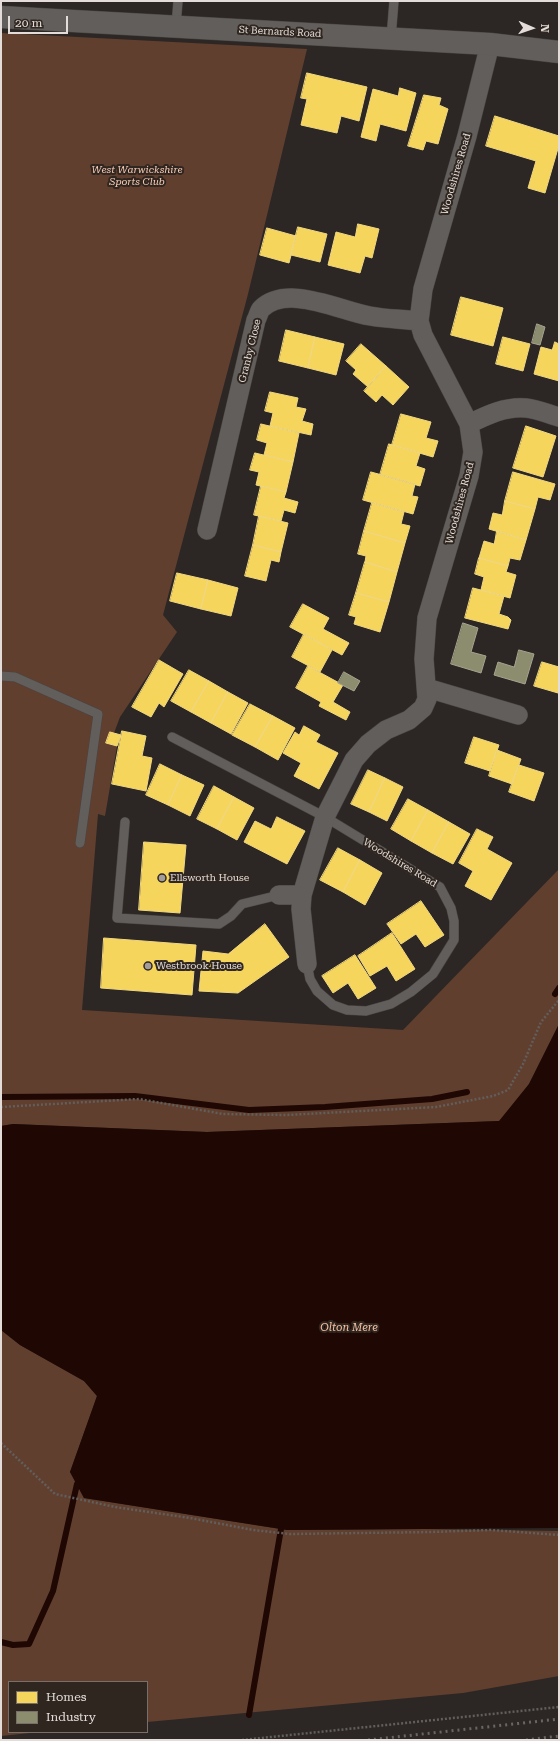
<!DOCTYPE html>
<html>
<head>
<meta charset="utf-8">
<style>
	body { margin:0 }
	#map { position:relative; width:560px; height:1741px; overflow:hidden; background:#2c2724; font-family:"Roboto Serif",serif }
	canvas { display:block }
	.frame { position:absolute; inset:0; border:2px solid #e3dcd8; pointer-events:none }
	.legend { position:absolute; left:8px; top:1681px; width:140px; height:52px; box-sizing:border-box; background:#302620; border:1px solid #786f6a; margin:0; padding:5px 7px; list-style:none; font-size:12px; color:#e3dcd8 }
	.legend li { display:flex; align-items:center; gap:8px; height:20px }
	.legend b { width:20px; border:1px solid #786f6a }
	.north { position:absolute; left:512px; top:8px; width:40px; height:40px; -webkit-text-stroke:3px #302620; paint-order:stroke; rotate:92deg; font-size:11px; font-weight:700; line-height:16px; text-align:center; color:#e3dcd8 }
	.north::after { content:''; display:block; margin:auto; width:14px; height:18px; background:#e3dcd8; clip-path:polygon(50% 0,100% 100%,50% 72%,0 100%) }
	.scale { position:absolute; left:8px; top:16px; width:60px; height:18px; box-sizing:border-box; border:2px solid #e3dcd8; border-top:0; padding-left:5px; font-size:12px; line-height:14px; white-space:nowrap; color:#e3dcd8; -webkit-text-stroke:3px #302620; paint-order:stroke }
</style>
</head>
<body>
<div id="map">
<canvas width="560" height="1741"></canvas>
<div class="frame"></div>
<ul class="legend">
<li><b style="height:11px;background:#f6d55c"></b>Homes</li>
<li><b style="height:11px;background:#8c8c6e"></b>Industry</li>
</ul>
<div class="north">N</div>
<div class="scale">20 m</div>
</div>
<script>
const c = document.querySelector('canvas').getContext('2d');
c.lineJoin = 'round';
function fill(path, color) { c.fillStyle = color; c.fill(path, 'evenodd'); }
function stroke(path, color, width, dash) { c.strokeStyle = color; c.lineWidth = width; c.lineCap = dash ? 'butt' : 'round'; c.setLineDash(dash || []); c.stroke(path); }
function label(font, color, halo, rows, align = 'center') {
  c.font = font + ' "Roboto Serif",serif'; c.lineWidth = 4; c.setLineDash([]); c.textBaseline = 'middle'; c.strokeStyle = halo; c.fillStyle = color; for (const [text, x, y, turn = 0] of rows) {
    c.save(); c.translate(x, y); c.rotate((+turn || 0) * Math.PI / 180); c.textAlign = isNaN(turn) ? turn : align; if (halo) c.strokeText(text, 0, 0); c.fillText(text, 0, 0); c.restore();
  }
}
fill(new Path2D(`
	M1 33 307 49 248 294 163 615 177 632 120 717 114 733 121 735 117 746 105 816 98 814 82 1010 403 1030 559 869V1024L529 1084 500 1121 207 1132 13 1124 1 1126Z
	M1 1330 20 1345 84 1381 97 1396 70 1472 84 1498 287 1530 425 1529 559 1531V1676L463 1693 147 1722V1682H9V1732H40L1 1736Z`), '#613f2e');
fill(new Path2D(`
	M559 1024V1528L287 1530 84 1498 70 1472 97 1396 84 1381 20 1345 1 1330V1126L13 1124 207 1132 499 1121 529 1084Z`), '#1f0703');
const homes = new Path2D(`
	M307 73 367 87 359 121 341 116 337 133 301 125 307 99 301 98Z
	M400 88 416 93 406 131 380 124 376 141 361 137 373 89 398 96Z
	M424 95 441 98 439 105 448 109 438 144 426 141 423 150 408 146Z
	M495 116 559 136V145L545 193 528 188 536 161 486 146Z
	M358 224 379 229 372 258 365 256 360 273 328 265 336 232 355 237Z
	M298 227 327 234 320 262 291 255Z
	M267 228 296 236 289 263 260 255Z
	M461 297 503 308 493 346 451 335Z
	M286 330 315 337 308 368 279 361Z
	M315 337 344 344 336 375 308 368Z
	M503 337 530 344 523 371 496 364Z
	M555 342 559 344V381L534 374 541 347 552 350Z
	M361 344 386 366 368 387 353 374 356 370 346 361Z
	M386 366 409 387 393 405 382 395 376 402 364 391Z
	M270 392 298 398 296 407 306 409 302 421 313 424 311 435 270 426 273 413 265 411Z
	M401 414 431 422 426 438 438 441 433 457 392 445Z
	M261 424 299 433 293 462 264 455 267 443 257 440Z
	M526 426 556 436 543 477 513 468Z
	M389 444 420 453 416 466 425 469 420 486 380 475Z
	M255 453 293 462 286 492 256 485 259 472 250 470Z
	M371 472 415 484 412 496 418 497 413 514 363 500Z
	M513 472 555 484 550 500 538 497 535 509 505 501Z
	M261 486 286 492 284 498 298 502 295 513 284 510 281 521 254 515Z
	M505 501 535 509 526 540 489 529 493 513 502 515Z
	M372 503 404 512 401 524 410 526 405 543 364 531Z
	M259 516 288 523 281 552 253 545Z
	M364 531 405 543 397 572 365 562 366 556 358 554Z
	M497 531 526 540 520 560 510 558 508 566 479 558 484 541 494 544Z
	M253 545 281 552 279 562 271 560 266 581 245 576Z
	M479 558 508 566 506 572 516 575 510 598 481 590 484 577 475 574Z
	M365 562 397 572 389 602 356 593Z
	M177 573 208 580 201 609 170 601Z
	M208 580 238 588 231 616 201 609Z
	M473 588 504 596 499 614 508 617 511 620 508 629 465 618Z
	M356 593 389 602 380 632 354 624 356 617 349 615Z
	M303 604 329 618 323 629 349 643 342 655 290 627Z
	M304 634 332 650 320 672 292 657Z
	M159 660 183 674 164 707 159 703 151 717 132 707Z
	M542 662 559 667 558 693 534 686Z
	M308 666 343 685 333 702 350 712 346 720 319 706 321 702 296 688Z
	M189 670 209 681 191 712 171 701Z
	M209 681 228 692 211 723 191 712Z
	M228 692 248 703 231 734 211 723Z
	M250 704 273 716 255 747 232 735Z
	M273 716 295 728 278 760 255 747Z
	M304 726 320 735 316 742 338 753 319 789 294 776 301 763 283 753 295 732 299 735Z
	M122 731 146 736 142 756 152 758 146 791 112 784Z
	M110 732 121 735 117 746 106 743Z
	M474 737 499 745 490 771 465 763Z
	M497 750 521 759 512 784 489 776Z
	M160 764 182 775 168 805 146 795Z
	M519 765 544 773 534 801 509 792Z
	M368 770 385 778 369 812 351 804Z
	M182 775 204 785 190 816 168 805Z
	M385 778 403 787 387 821 369 812Z
	M214 786 234 797 217 829 197 819Z
	M234 797 254 808 237 840 217 829Z
	M408 799 428 810 411 841 391 829Z
	M428 810 449 822 432 853 411 841Z
	M277 817 305 831 287 864 244 842 255 821 271 829Z
	M449 822 470 834 453 864 432 853Z
	M477 829 493 837 487 849 512 863 491 900 465 886 473 871 459 863Z
	M144 842 186 845 180 913 139 910Z
	M338 848 360 860 343 892 320 880Z
	M360 860 382 873 365 905 343 892Z
	M421 901 444 935 425 947 416 934 401 944 387 924Z
	M265 924 289 957 238 993 199 991 203 951 228 954Z
	M392 933 415 969 396 981 387 966 370 976 358 956Z
	M104 938 196 945 192 995 101 988Z
	M355 955 376 988 358 999 348 983 333 993 322 976Z`);
fill(homes, '#f6d55c');
stroke(homes, '#f0d781', 1);
const industry = new Path2D(`
	M537 324 545 327 540 345 532 343Z
	M463 623 478 628 471 652 486 656 481 673 451 664Z
	M519 650 534 654 525 684 494 675 498 662 514 667Z
	M344 672 360 681 354 691 338 683Z`);
fill(industry, '#8c8c6e');
stroke(industry, '#a6a48e', 1);
stroke(new Path2D(`
	M555 994 559 988
	M1 1097 135 1096 249 1110 325 1107 432 1099 467 1092
	M1 1642 13 1645 29 1644 53 1591 77 1484
	M249 1715 281 1529`), '#1f0703', 6);
const service = new Path2D(`
	M176 26 178 1
	M391 38 394 1
	M1 676 15 677 98 714 80 843
	M172 737 325 817 440 887 451 908 454 921V940L433 974 411 992 391 1004 366 1011 347 1010 333 1005 317 991 310 979 307 964
	M125 822 117 918 219 924 231 916 242 904 279 895`);
const minor = new Path2D(`
	M469 424C487 415 506 406 526 408 537 409 548 414 559 417
	M207 530 256 320C258 317 259 311 261 309 287 283 340 311 370 316 386 319 403 319 419 321
	M427 688 518 715
	M279 895H302
	M307 964 301 909 302 895 325 817 354 760 368 744 386 730 409 720 423 708 427 699 424 659 427 618 469 476 473 452 469 424 423 335 419 321 423 289 467 136 490 44`);
const tertiary = new Path2D(`
	M1 17 490 44 559 52`);
stroke(service, '#484442', 10);
stroke(minor, '#484442', 20);
stroke(tertiary, '#484442', 23);
stroke(new Path2D(`
	M1 1107 139 1099 223 1114 287 1115 436 1107 493 1096 508 1090 523 1064 541 1022 559 1000
	M1 1443 55 1494 115 1507 190 1518 253 1530 290 1534 430 1532 491 1530 559 1535
	M242 1740 559 1707`), '#615e5c', 2.5, [2, 2]);
stroke(service, '#615e5c', 9);
stroke(minor, '#615e5c', 19);
stroke(tertiary, '#615e5c', 22);
stroke(new Path2D(`
	M368 1740 559 1719
	M526 1740 559 1736`), '#686564', 3, [2, 4]);
for (const [x, y, r, color] of [
	[162,878,4,"#a39d99"],
	[148,966,4,"#a39d99"]
]) { const dot = new Path2D(); dot.arc(x, y, r, 0, 2 * Math.PI); c.fillStyle = color; c.fill(dot); stroke(dot, '#302620', 1.5); }
label('10px', '#e3dcd8', '#302620', [
	["St Bernards Road",280,32,3],
	["Woodshires Road",456,174,-74],
	["Granby Close",250,351,-76],
	["Woodshires Road",460,503,-75],
	["Woodshires Road",400,863,31]
]);
label('italic 10px', '#fbcfb9', '#302620', [
	["West Warwickshire",137,170],
	["Sports Club",137,182]
]);
label('10px', '#e3dcd8', '#302620', [
	["Ellsworth House",170,878],
	["Westbrook House",156,966]
], 'left');
label('italic 11px', '#f8bfa2', '#302620', [
	["Olton Mere",349,1328]
]);
</script>
</body>
</html>
